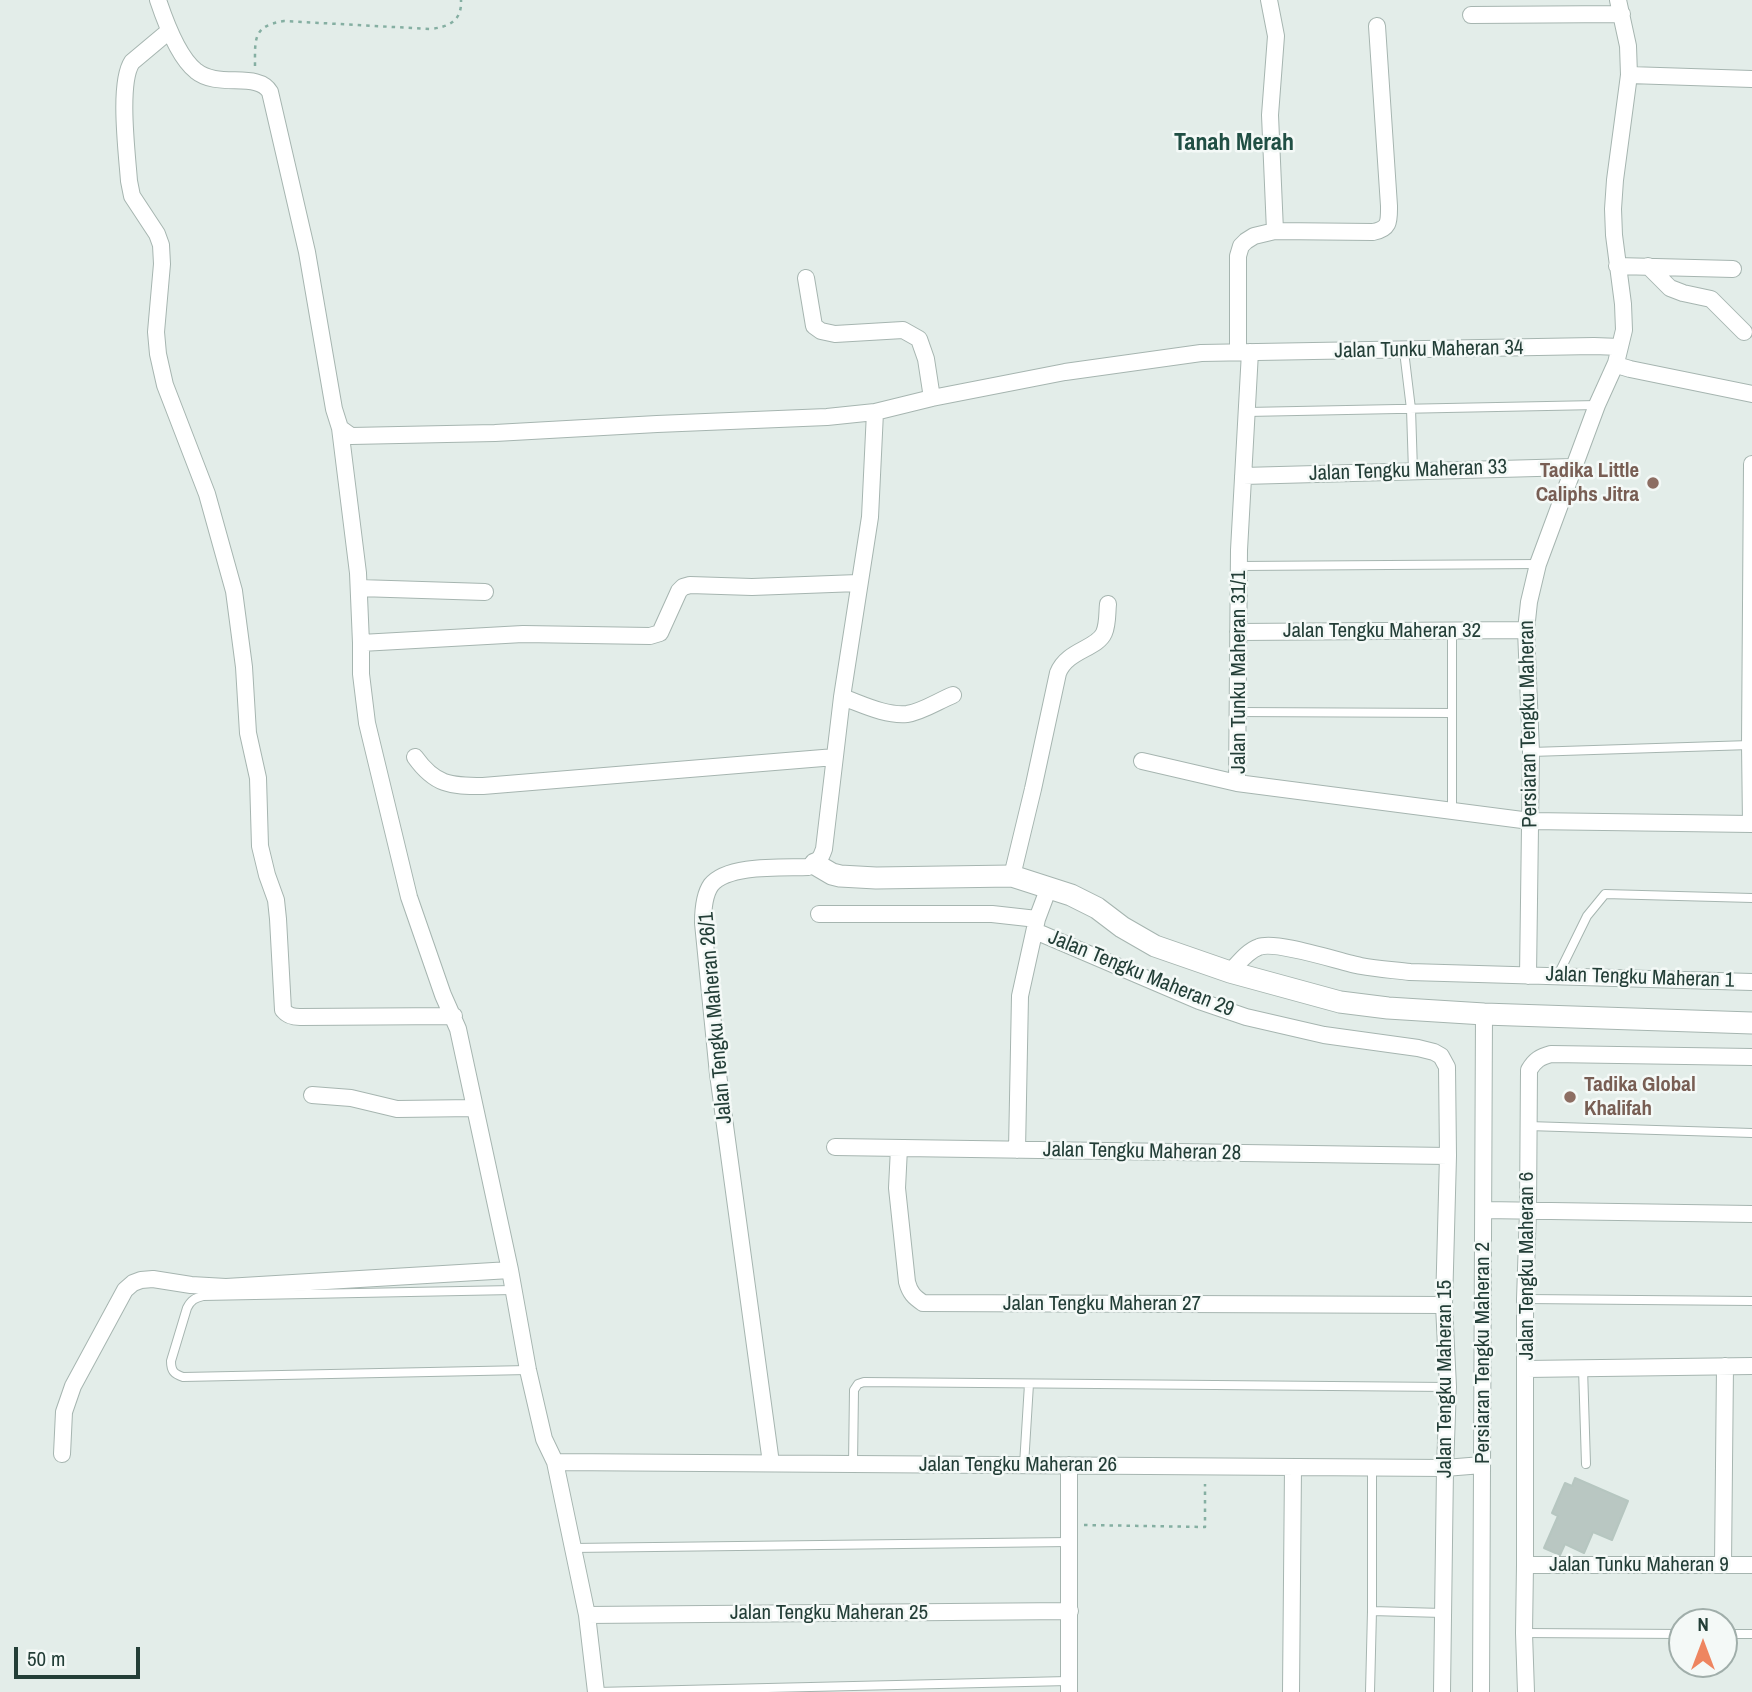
<!DOCTYPE html>
<html>
<head>
<meta charset="utf-8">
<style>
	body { margin:0 }
	#map { position:relative; width:1752px; height:1692px; overflow:hidden; background:#e3ede9; font-family:"Archivo Narrow",sans-serif }
	canvas { display:block }
	.north { position:absolute; left:1668px; top:1608px; width:70px; height:70px; box-sizing:border-box; background:#f4f9f7; border:2px solid #a0aeaa; border-radius:50%; rotate:0deg; font-size:19px; font-weight:700; line-height:28px; text-align:center; color:#233e37 }
	.north::after { content:''; display:block; margin:auto; width:24px; height:32px; background:#ee8560; clip-path:polygon(50% 0,100% 100%,50% 72%,0 100%) }
	.scale { position:absolute; left:14px; top:1647px; width:126px; height:32px; box-sizing:border-box; border:4px solid #233e37; border-top:0; padding-left:9px; font-size:21px; line-height:24px; white-space:nowrap; color:#233e37; -webkit-text-stroke:5px #f4f9f7; paint-order:stroke }
</style>
</head>
<body>
<div id="map">
<canvas width="1752" height="1692"></canvas>
<div class="north">N</div>
<div class="scale">50 m</div>
</div>
<script>
const c = document.querySelector('canvas').getContext('2d');
c.lineJoin = 'round';
function fill(path, color) { c.fillStyle = color; c.fill(path, 'evenodd'); }
function stroke(path, color, width, dash) { c.strokeStyle = color; c.lineWidth = width; c.lineCap = dash ? 'butt' : 'round'; c.setLineDash(dash || []); c.stroke(path); }
function label(font, color, halo, rows, align = 'center') {
  c.font = font + ' "Archivo Narrow",sans-serif'; c.lineWidth = 5; c.setLineDash([]); c.textBaseline = 'middle'; c.strokeStyle = halo; c.fillStyle = color; for (const [text, x, y, turn = 0] of rows) {
    c.save(); c.translate(x, y); c.rotate((+turn || 0) * Math.PI / 180); c.textAlign = isNaN(turn) ? turn : align; if (halo) c.strokeText(text, 0, 0); c.fillText(text, 0, 0); c.restore();
  }
}
const building = new Path2D(`
	M1575 1478 1628 1501 1612 1540 1593 1532 1584 1553 1565 1544 1560 1555 1544 1548 1558 1516 1552 1513 1565 1483 1572 1486Z`);
fill(building, '#b9c7c2');
stroke(building, '#b6c6c0', 2);
const service = new Path2D(`
	M1404 351 1411 409 1413 471
	M1247 412 1597 405
	M1239 566 1538 564
	M1452 631V811
	M1237 712 1452 713
	M1531 752 1750 745
	M1558 975 1587 916 1605 894 1752 898
	M1528 1126 1752 1133
	M513 1290 203 1296C195 1298 191 1300 187 1308L171 1361C171 1371 174 1374 183 1377L528 1370
	M1525 1299 1752 1301
	M1583 1368 1586 1464
	M853 1464 854 1390 858 1384 864 1382 1448 1387
	M1024 1465 1029 1384
	M1372 1467V1611L1442 1613
	M572 1548 1069 1542
	M1524 1633 1682 1634
	M1724 1634H1752
	M596 1692 1068 1681
	M1370 1692 1372 1611`);
const minor = new Path2D(`
	M158 0C165 21 178 57 196 71 218 89 258 71 270 92L307 252 334 409 340 428 351 436 495 433 657 424 827 417 875 412 932 398 1065 372 1201 353 1594 346 1620 347
	M1269 0 1276 36 1270 115 1275 231
	M1471 15 1622 14
	M169 31 132 62C118 83 127 153 129 181L132 196 157 234 161 245 162 264 156 332 158 354 165 385 207 494 234 591 244 667 248 733 258 778 260 846 267 875 276 900 278 919 283 1010C288 1016 293 1017 300 1017L454 1016
	M1629 75 1752 79
	M1617 266 1733 269
	M1648 266 1670 288 1683 293 1711 299 1744 332
	M806 278 814 326 821 331 835 334 903 330 919 339 926 359 932 398
	M1238 352V256L1241 246 1246 241 1254 236 1275 231 1373 232C1390 229 1389 221 1389 206L1377 26
	M1616 363 1620 366 1630 369 1752 394
	M340 428 358 573 361 643V674L367 723 409 897 443 995 458 1029 510 1270 528 1370 544 1439 555 1462 587 1615 596 1692
	M1243 476 1573 467
	M359 588 485 592
	M1238 632 1526 630
	M361 643 523 634 650 636 660 633 679 591 683 587 690 585 752 587 858 583
	M842 697C862 704 885 716 907 714 922 712 938 701 953 695
	M415 757C435 785 450 786 483 786L835 757
	M1142 761 1237 783 1530 821 1752 824
	M1237 783 1239 550 1250 352
	M1751 824 1750 745 1752 464
	M1012 876 1033 789 1058 673C1067 650 1097 649 1104 633 1108 624 1107 613 1108 604
	M819 914H992L1037 919
	M1035 931 1199 1001 1246 1017 1324 1035 1418 1048 1434 1052 1441 1056 1447 1067 1448 1156 1444 1305 1448 1387 1445 1468 1442 1692
	M1230 972C1238 964 1247 951 1259 947 1276 940 1340 962 1361 966 1377 969 1394 970 1410 972L1752 982
	M1528 976 1531 752 1526 630 1529 602 1538 564 1597 405 1616 363 1624 330 1623 304 1614 235 1613 209 1615 180 1629 75 1628 46 1618 0
	M312 1095 351 1098 397 1109 475 1108
	M835 1147 1448 1156
	M899 1148 897 1188 907 1282C910 1293 914 1297 923 1303L1444 1305
	M1017 1150 1020 996 1037 919 1049 887
	M1484 1210 1752 1214
	M1526 1369 1752 1366
	M62 1454 64 1412 73 1386 125 1290 133 1283 141 1280 153 1279 191 1285 226 1287 510 1270
	M555 1462 1445 1468 1482 1465
	M771 1463 718 1074 703 923C703 911 704 895 711 885 728 864 783 868 808 867 818 863 821 858 824 849L842 697 870 517 875 412
	M1723 1564 1725 1366
	M1525 1565H1752
	M587 1615 1070 1611
	M1069 1692V1465
	M1291 1692 1293 1467
	M1481 1692 1484 1014
	M1526 1692 1524 1633 1525 1565V1299L1528 1211 1529 1070C1535 1060 1540 1057 1551 1054L1752 1057`);
const tertiary = new Path2D(`
	M815 864 832 874 840 876 876 878 1012 876 1071 895 1097 908 1122 927 1155 946 1230 972 1340 1002 1388 1008 1484 1014 1752 1023`);
stroke(service, '#a6b5b0', 10);
stroke(minor, '#a6b5b0', 18);
stroke(tertiary, '#a6b5b0', 23);
stroke(new Path2D(`
	M255 66C255 38 253 26 284 21L430 29C449 27 462 21 461 0
	M1084 1525 1205 1527V1484`), '#85afa2', 2.5, [3.5, 5]);
stroke(service, '#fff', 8);
stroke(minor, '#fff', 16);
stroke(tertiary, '#fff', 21);
for (const [x, y, r, color] of [
	[1653,483,7,"#8d6e63"],
	[1570,1097,7,"#8d6e63"]
]) { const dot = new Path2D(); dot.arc(x, y, r, 0, 2 * Math.PI); c.fillStyle = color; c.fill(dot); stroke(dot, '#f4f9f7', 2.5); }
label('21px', '#233e37', '#f4f9f7', [
	["Jalan Tunku Maheran 34",1429,350,-1],
	["Jalan Tengku Maheran 33",1408,471,-2],
	["Jalan Tengku Maheran 32",1382,631],
	["Jalan Tunku Maheran 31/1",1239,672,-90],
	["Persiaran Tengku Maheran",1529,724,-91],
	["Jalan Tengku Maheran 29",1141,974,22],
	["Jalan Tengku Maheran 1",1640,978,2],
	["Jalan Tengku Maheran 26/1",716,1018,-95],
	["Jalan Tengku Maheran 28",1142,1152,1],
	["Jalan Tengku Maheran 6",1527,1266,-90],
	["Jalan Tengku Maheran 27",1102,1304],
	["Persiaran Tengku Maheran 2",1483,1353,-90],
	["Jalan Tengku Maheran 15",1445,1379,-90],
	["Jalan Tengku Maheran 26",1018,1465],
	["Jalan Tunku Maheran 9",1639,1565],
	["Jalan Tengku Maheran 25",829,1613]
]);
label('bold 21px', '#785e54', '#f4f9f7', [
	["Tadika Little",1639,471],
	["Caliphs Jitra",1639,495],
	["Tadika Global",1584,1085,"left"],
	["Khalifah",1584,1109,"left"]
], 'right');
label('bold 24px', '#204f44', '#f4f9f7', [
	["Tanah Merah",1234,144]
]);
</script>
</body>
</html>
